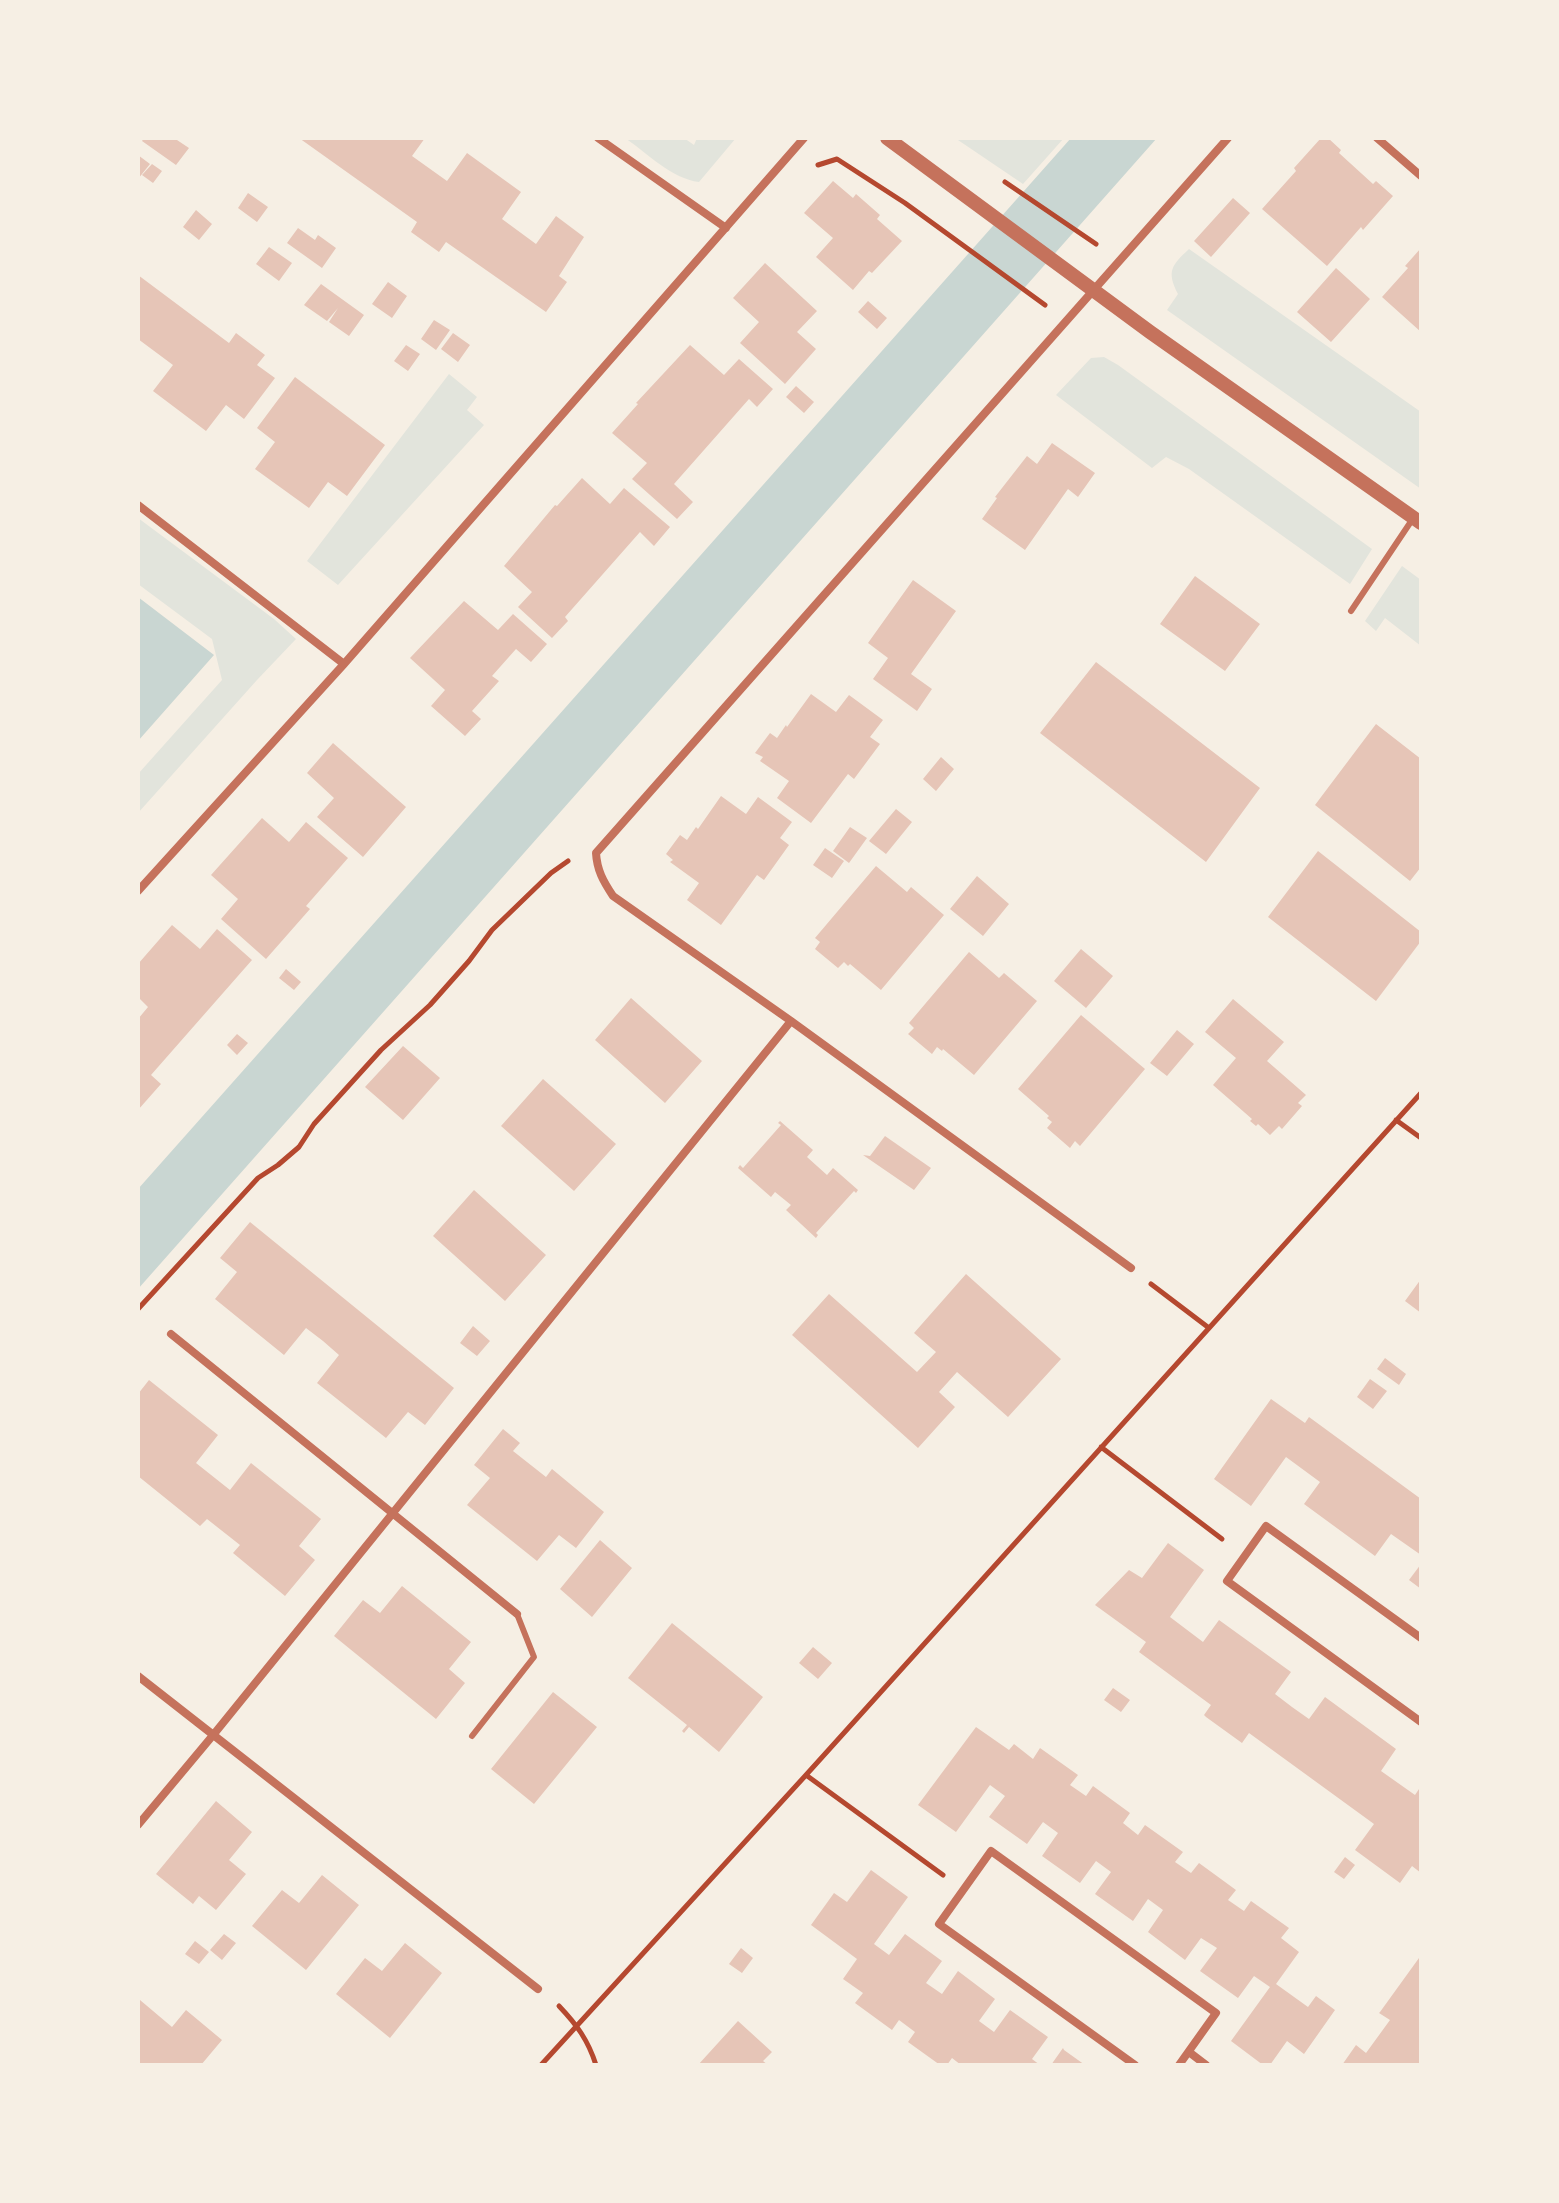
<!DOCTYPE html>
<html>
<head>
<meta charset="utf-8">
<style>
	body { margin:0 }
	#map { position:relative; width:1559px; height:2203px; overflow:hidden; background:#f6efe4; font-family:"Sofia Sans Condensed",sans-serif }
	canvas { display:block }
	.frame { position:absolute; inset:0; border:140px solid #f6efe4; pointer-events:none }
</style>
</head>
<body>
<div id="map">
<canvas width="1559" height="2203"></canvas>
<div class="frame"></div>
</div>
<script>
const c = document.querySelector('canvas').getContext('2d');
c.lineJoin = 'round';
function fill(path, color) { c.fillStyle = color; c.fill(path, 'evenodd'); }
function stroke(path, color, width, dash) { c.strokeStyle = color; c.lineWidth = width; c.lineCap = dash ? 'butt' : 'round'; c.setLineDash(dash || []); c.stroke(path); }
fill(new Path2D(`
	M625 138H684L694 145 697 138H736L699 182C672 179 647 153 625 138Z
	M955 138H1064L1023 184Z
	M1189 249 1421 412V489L1167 310 1178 294C1166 271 1172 265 1189 249Z
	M1104 357 1118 365 1372 549 1350 584 1189 469 1166 457 1152 468 1056 395 1091 358Z
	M449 374 477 397 467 410 484 425 338 585 307 561Z
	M138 518 274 619 296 639 257 680 138 813V774L222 680 212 639 138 584Z
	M1402 566 1421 580V646L1385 618 1376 631 1365 621Z`), '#e2e4dc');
fill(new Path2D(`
	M1071 138H1157L138 1289V1189Z
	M138 597 214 655 138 741Z`), '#c9d6d2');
fill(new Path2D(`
	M144 138H174L189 148 176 165 142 141Z
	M299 138H425L412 156 447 181 467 153 521 192 502 219 536 244 556 216 584 237 559 276 567 282 546 312 446 242 439 252 411 232 417 222Z
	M1321 138H1328L1341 150 1339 153 1373 184 1376 181 1393 196 1363 230 1361 227 1327 266 1262 209 1296 171 1294 168Z
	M138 155 150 164 138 179Z
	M152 164 162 171 153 183 142 175Z
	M833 181 853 198 856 194 880 215 877 219 902 241 872 273 869 271 853 290 816 257 833 238 804 213Z
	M248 193 268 207 257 222 238 208Z
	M1233 198 1250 213 1211 257 1194 241Z
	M196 210 212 224 199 240 183 227Z
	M298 228 315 240 318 235 336 248 322 268 287 243Z
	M269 247 292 263 279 281 256 264Z
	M1421 248V332L1382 297 1408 268 1405 266Z
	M765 263 817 311 797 332 816 349 785 384 740 343 759 322 733 298Z
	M1336 268 1370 299 1331 342 1297 312Z
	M138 275 229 343 236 333 265 355 257 365 275 378 244 419 226 405 206 431 153 391 173 365 138 339Z
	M388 282 407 296 392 318 372 304Z
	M321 284 364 315 349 336 329 322 338 308 327 321 304 305Z
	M868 301 887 318 877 329 858 312Z
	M434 320 450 330 436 350 421 339Z
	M453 333 470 345 458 362 441 349Z
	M406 345 420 354 408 371 394 361Z
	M690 345 724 375 739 359 773 389 757 407 749 399 674 484 693 502 677 519 632 479 647 463 612 433 638 404 636 403Z
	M295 377 385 445 347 496 328 482 309 508 255 469 275 442 257 428Z
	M796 386 814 402 804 413 786 397Z
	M1052 443 1095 473 1078 497 1068 489 1025 550 982 519 997 498 995 497 1027 456 1037 464Z
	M582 478 610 504 624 488 670 527 654 546 640 532 565 617 568 621 552 638 518 607 532 592 504 566 555 505 557 506Z
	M1195 576 1260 624 1225 671 1160 624Z
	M913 580 956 611 911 674 932 689 917 711 873 679 888 658 868 643Z
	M464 601 498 630 513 614 547 644 531 662 516 649 492 676 499 681 472 711 481 719 465 736 431 706 445 690 410 658Z
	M1096 662 1260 788 1206 862 1040 733Z
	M811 694 836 712 849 695 883 720 870 737 880 744 854 779 848 774 811 823 777 798 789 781 760 761 763 757 755 753 770 733 777 738 786 725 787 727Z
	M1376 724 1421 759V867L1410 881 1315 805Z
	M333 743 406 807 363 857 317 817 334 798 307 773Z
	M941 757 954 769 936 791 923 779Z
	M721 796 746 814 758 797 792 822 780 838 789 845 764 880 757 875 721 925 687 900 699 883 670 862 673 860 666 854 680 835 687 840 696 827 698 829Z
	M896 809 912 822 886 854 869 841Z
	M262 818 289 842 306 822 348 858 306 906 310 909 266 959 221 919 238 899 211 875Z
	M850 827 867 838 849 863 833 851Z
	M825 848 844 861 832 878 813 865Z
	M1318 851 1421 932V941L1376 1001 1268 917Z
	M876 866 907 892 911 887 944 915 881 990 850 964 848 966 844 962 838 968 815 949 820 942 815 938Z
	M977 876 1009 904 983 936 950 909Z
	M172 925 200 949 217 929 252 960 151 1075 161 1084 138 1110V1019L148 1007 138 997V964Z
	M1081 949 1113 976 1086 1008 1054 981Z
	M969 952 999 978 1004 973 1037 1001 974 1075 943 1049 942 1051 937 1047 932 1054 908 1034 914 1028 909 1023Z
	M286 969 301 982 294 990 279 978Z
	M631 998 702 1061 665 1103 595 1040Z
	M1233 999 1284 1042 1267 1061 1306 1095 1298 1103 1302 1106 1282 1129 1279 1126 1270 1135 1258 1124 1256 1126 1250 1121 1252 1119 1213 1085 1236 1058 1205 1032Z
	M1081 1015 1145 1069 1080 1146 1075 1141 1070 1148 1047 1128 1052 1122 1047 1118 1049 1116 1018 1089Z
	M1177 1030 1194 1044 1167 1076 1150 1063Z
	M237 1034 248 1043 237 1055 227 1045Z
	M403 1046 440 1078 403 1120 365 1087Z
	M543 1079 616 1144 574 1191 501 1126Z
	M780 1121 813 1150 807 1157 827 1175 833 1168 858 1190 856 1193 854 1191 816 1233 818 1235 816 1238 786 1210 791 1205 775 1192 771 1197 738 1168 740 1165 743 1168 781 1125 778 1123Z
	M885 1136 931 1168 914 1190 863 1155 870 1156Z
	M474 1190 546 1255 505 1301 433 1236Z
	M250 1222 454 1388 425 1425 408 1412 386 1438 317 1383 339 1355 323 1341 306 1328 284 1355 215 1299 237 1272 220 1258Z
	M966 1274 1061 1359 1008 1417 957 1372 939 1392 955 1407 918 1448 792 1335 829 1294 917 1372 936 1352 914 1333Z
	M1421 1279V1313L1405 1301Z
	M473 1326 490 1341 477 1356 460 1343Z
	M1385 1358 1406 1374 1399 1385 1377 1369Z
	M1370 1379 1387 1391 1373 1409 1357 1397Z
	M149 1380 218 1435 196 1463 230 1490 251 1463 321 1519 299 1546 315 1560 285 1596 233 1553 240 1545 207 1519 200 1526 138 1476V1394Z
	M1271 1399 1305 1423 1309 1417 1421 1499V1555L1391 1534 1375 1556 1304 1504 1320 1482 1286 1457 1251 1506 1214 1479Z
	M503 1429 520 1443 513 1451 546 1477 552 1469 604 1512 576 1548 559 1535 537 1561 467 1505 490 1478 474 1465Z
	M600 1540 632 1568 592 1617 560 1589Z
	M1168 1543 1204 1570 1170 1617 1203 1642 1219 1620 1291 1672 1275 1694 1292 1707 1309 1719 1325 1697 1396 1749 1381 1771 1415 1795 1421 1786V1873L1412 1866 1400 1883 1355 1850 1374 1824 1249 1733 1242 1743 1206 1717 1204 1715 1211 1705 1139 1652 1146 1642 1095 1605 1129 1570 1142 1578Z
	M1421 1564V1589L1409 1580Z
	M402 1586 471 1642 449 1669 465 1683 436 1719 334 1636 363 1600 380 1613Z
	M672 1623 763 1697 719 1752 689 1727 684 1733 682 1731 687 1725 628 1678Z
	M813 1647 832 1663 818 1679 799 1663Z
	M1113 1688 1130 1700 1121 1712 1104 1700Z
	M553 1692 597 1727 534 1804 491 1769Z
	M976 1727 1009 1750 1014 1744 1033 1759 1040 1748 1078 1775 1070 1785 1086 1796 1093 1786 1130 1813 1123 1823 1138 1835 1145 1825 1183 1852 1175 1862 1191 1873 1199 1863 1236 1890 1228 1900 1244 1911 1251 1901 1289 1928 1281 1938 1299 1952 1276 1984 1308 2007 1316 1996 1335 2010 1304 2054 1287 2041 1270 2065H1263L1231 2041 1270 1987 1254 1976 1238 1998 1200 1971 1217 1948 1201 1938 1185 1960 1148 1932 1163 1910 1148 1899 1133 1921 1095 1894 1111 1872 1096 1861 1080 1883 1042 1856 1058 1833 1043 1822 1027 1844 989 1817 1005 1796 990 1785 956 1832 918 1805Z
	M216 1801 252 1832 229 1860 246 1874 216 1910 199 1896 193 1904 156 1874Z
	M1345 1857 1355 1865 1344 1879 1334 1872Z
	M871 1870 908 1897 874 1944 889 1955 905 1934 942 1961 926 1983 942 1994 958 1971 995 1999 979 2021 994 2032 1010 2010 1048 2037 1032 2059 1040 2065H961L952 2058 947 2065H940L908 2042 915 2032 899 2020 892 2030 855 2003 863 1993 843 1979 857 1959 811 1925 834 1893 847 1902Z
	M322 1875 359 1905 306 1970 252 1926 282 1890 299 1903Z
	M224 1934 236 1943 222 1960 210 1950Z
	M195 1941 209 1952 199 1964 185 1954Z
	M405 1943 442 1973 390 2038 336 1994 365 1958 382 1971Z
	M741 1948 753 1958 742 1973 729 1964Z
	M1419 1958 1421 1959V2065H1342L1356 2045 1366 2053 1390 2020 1379 2013 1380 2012Z
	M140 2000 172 2027 186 2010 222 2040 201 2065H138V2003Z
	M738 2021 772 2052 763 2061 768 2065H698Z
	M1063 2048 1064 2050 1085 2065H1051Z`), '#e6c5b7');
stroke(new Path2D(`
	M818 165 837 159 905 203 1045 305
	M1005 182 1096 244
	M1396 1120 1421 1138
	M1151 1284 1209 1328
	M138 1309 258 1178 278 1165 299 1147 314 1124 381 1050 430 1005 469 961 492 930 551 873 568 861
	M1101 1447 1222 1539
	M806 1775 943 1875
	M559 2006C577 2025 588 2040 596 2065
	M541 2065 806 1775 1421 1093`), '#b5482f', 5);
stroke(new Path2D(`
	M1351 611 1414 517
	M472 1736 534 1657 517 1614`), '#c5725c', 6);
stroke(new Path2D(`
	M598 138 726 228
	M1377 138 1421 176
	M138 505 344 664
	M138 891 344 664 804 138
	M1131 1268 791 1021 613 896C603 881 597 870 596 853L1228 138
	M171 1334 517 1614
	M1421 1638 1266 1526 1227 1581 1421 1722
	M138 1676 538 1989
	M138 1825 214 1734 791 1021
	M1189 2052 1206 2065
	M1135 2065 939 1924 991 1851 1216 2013 1179 2065`), '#c5725c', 8);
stroke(new Path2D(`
	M887 138 1150 332 1421 523`), '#c5725c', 14);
</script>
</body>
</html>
